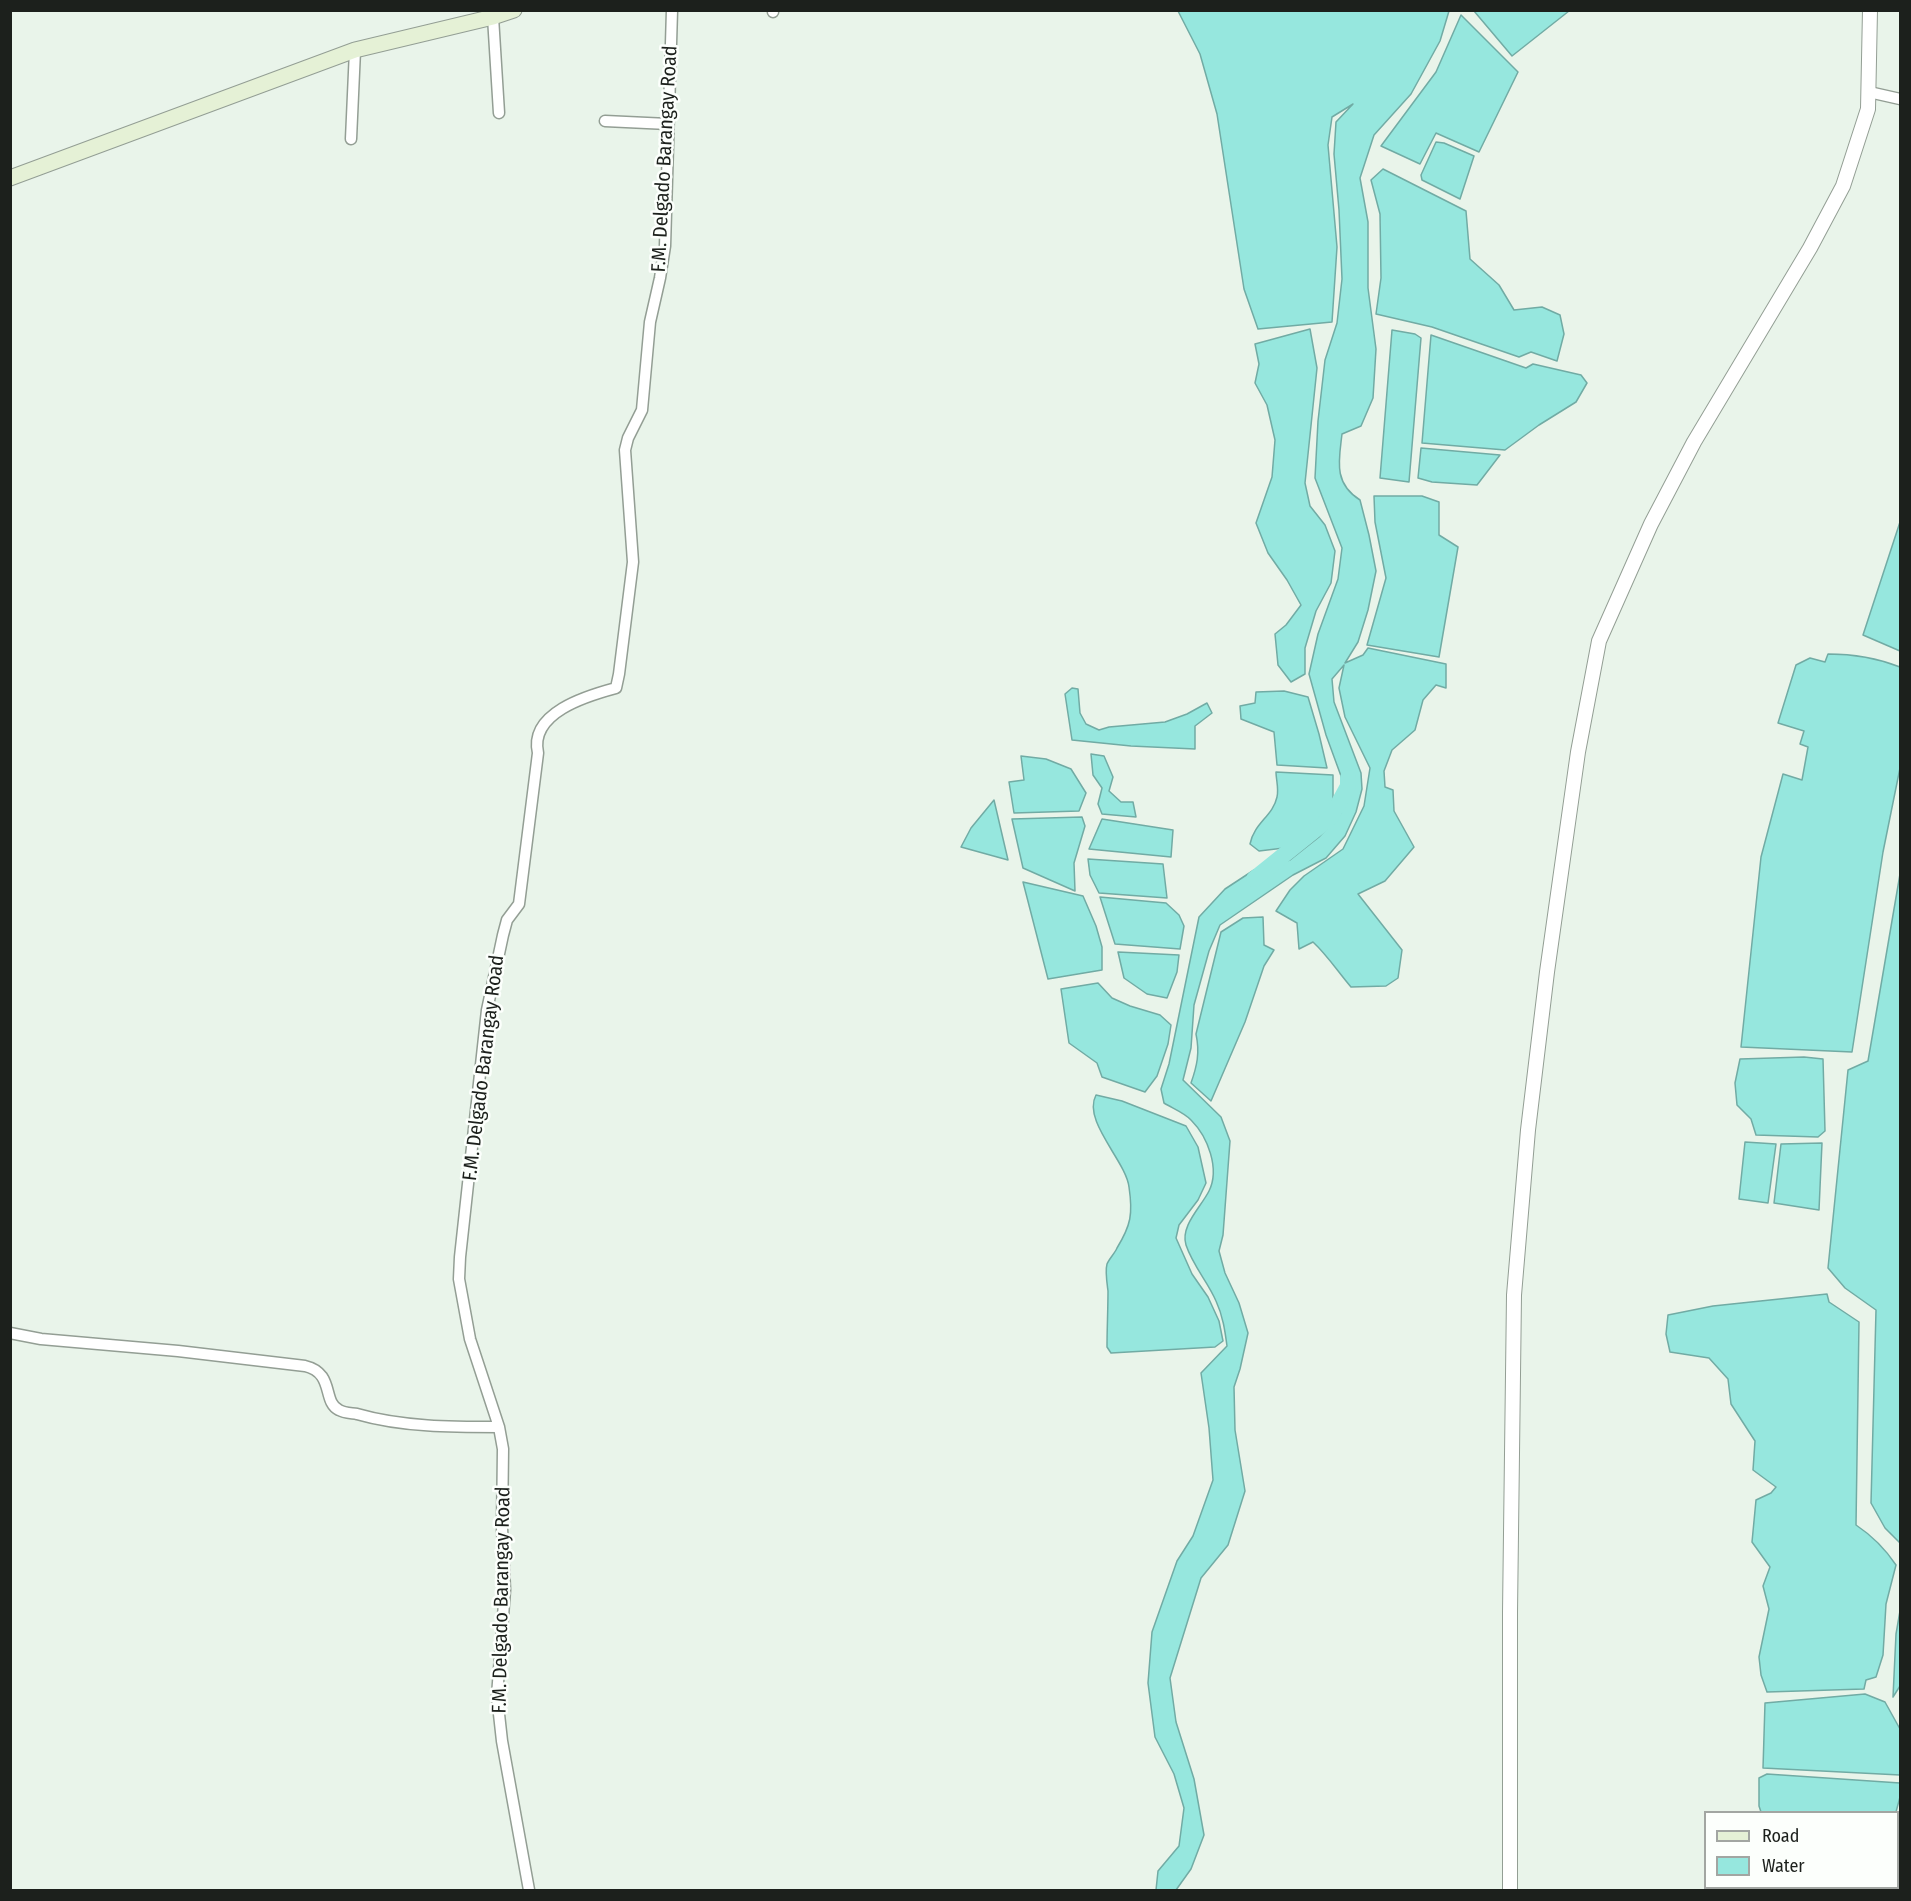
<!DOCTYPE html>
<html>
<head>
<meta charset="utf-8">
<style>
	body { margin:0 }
	#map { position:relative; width:1911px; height:1901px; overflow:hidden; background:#e9f4ea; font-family:"Fira Sans Condensed",sans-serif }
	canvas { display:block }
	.frame { position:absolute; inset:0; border:12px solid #1c201c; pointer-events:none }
	.legend { position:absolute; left:1704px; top:1811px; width:195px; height:78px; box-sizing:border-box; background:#fcfffc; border:2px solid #a2a6a2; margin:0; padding:8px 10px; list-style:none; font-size:18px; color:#1c201c }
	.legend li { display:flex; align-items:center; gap:12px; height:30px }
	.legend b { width:30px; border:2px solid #a2a6a2 }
</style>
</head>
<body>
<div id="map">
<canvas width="1911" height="1901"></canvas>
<div class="frame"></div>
<ul class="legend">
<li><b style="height:8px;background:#e5f1d6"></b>Road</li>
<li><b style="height:16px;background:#96e7de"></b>Water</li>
</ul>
</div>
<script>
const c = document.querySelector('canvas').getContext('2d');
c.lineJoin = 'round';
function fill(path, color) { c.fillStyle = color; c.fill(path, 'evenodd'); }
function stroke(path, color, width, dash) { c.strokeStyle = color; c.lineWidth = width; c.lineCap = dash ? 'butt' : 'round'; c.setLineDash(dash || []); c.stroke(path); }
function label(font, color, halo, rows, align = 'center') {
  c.font = font + ' "Fira Sans Condensed",sans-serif'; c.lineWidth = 5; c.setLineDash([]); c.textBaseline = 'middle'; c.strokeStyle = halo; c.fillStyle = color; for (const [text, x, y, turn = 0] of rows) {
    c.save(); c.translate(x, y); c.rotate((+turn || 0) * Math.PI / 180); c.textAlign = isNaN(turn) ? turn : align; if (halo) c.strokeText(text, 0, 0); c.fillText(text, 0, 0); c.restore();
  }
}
const water = new Path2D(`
	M1178 11H1449L1440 41 1411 94 1374 135 1360 178 1368 222V288L1376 349 1373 398 1361 426 1342 434C1339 460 1333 483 1360 500L1369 535 1376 571 1368 610 1358 642 1345 663 1363 655 1368 648 1446 664V688L1436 685 1423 700 1415 730 1392 750 1384 771 1385 787 1393 790 1394 811 1414 847 1385 881 1358 894 1402 950 1398 978 1386 986 1351 987C1338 972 1328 956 1313 942L1299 949 1297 923 1276 911 1290 890 1304 876 1343 849 1364 806 1370 768 1345 717 1339 688 1344 665 1332 679 1334 702 1361 773 1362 789 1356 812 1345 836 1326 858 1293 875 1220 925 1209 951 1194 1005 1191 1048 1183 1080 1221 1117 1230 1141 1223 1235 1219 1251 1225 1273 1239 1303 1248 1333 1240 1369 1234 1387 1235 1430 1245 1491 1228 1545 1201 1578 1170 1678 1176 1722 1194 1779 1204 1835 1191 1869 1176 1890H1156L1158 1871 1179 1846 1184 1808 1174 1774 1155 1737 1148 1683 1152 1632 1177 1561 1193 1536 1213 1480 1209 1428 1201 1373 1227 1346C1225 1331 1223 1316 1216 1301 1208 1282 1193 1266 1186 1245 1180 1226 1201 1207 1209 1191 1220 1169 1208 1137 1191 1120 1185 1113 1172 1108 1164 1103L1161 1089 1169 1064 1199 917 1225 889 1254 870 1290 860 1319 837 1341 813V776L1326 735 1309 674 1318 634 1338 579 1342 548 1315 478 1318 421 1325 360 1337 323 1342 279 1339 210 1334 154 1336 122 1353 104 1332 117 1328 145 1337 247 1332 322 1258 329 1244 289 1217 114 1200 54Z
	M1474 11H1569L1512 56Z
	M1461 15 1518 72 1479 152 1436 133 1420 164 1381 146 1436 72Z
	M1436 142 1444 143 1474 156 1460 199 1422 180 1421 175Z
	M1383 169 1466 211 1470 259 1499 285 1514 310 1542 307 1560 315 1564 334 1557 361 1531 352 1519 357 1432 327 1376 314 1381 278 1380 214 1371 180Z
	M1310 329 1317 368 1305 483 1310 506 1325 525 1335 551 1331 583 1316 611 1305 648V674L1291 682 1278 665 1275 634 1286 625 1301 605 1287 580 1268 553 1256 523 1272 477 1275 440 1267 405 1255 383 1259 364 1255 344Z
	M1392 330 1415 334 1421 338 1409 482 1380 478Z
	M1431 335 1526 368 1533 364 1581 375 1587 383 1576 402 1539 425 1505 450 1422 443Z
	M1421 448 1500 455 1477 485 1432 482 1418 478Z
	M1374 496H1422L1439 502V535L1458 547 1439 657 1367 645 1386 578 1375 522Z
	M1900 522V651L1863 635Z
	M1828 654C1853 654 1877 658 1900 667V768L1883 852 1852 1052 1741 1047 1761 857 1783 774 1802 780 1808 747 1800 744 1804 731 1778 723 1796 665 1810 658 1825 662Z
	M1072 688 1078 689 1080 713 1086 724 1099 730 1109 727 1165 722 1187 714 1207 703 1212 713 1195 726V749L1131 746 1072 740 1065 694Z
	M1284 691 1308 697 1319 734 1327 768 1277 765 1274 732 1241 719 1240 706 1255 703 1256 692Z
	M1091 754 1104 756 1113 777 1109 791 1121 802H1133L1136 817 1102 814 1098 804 1102 788 1093 775Z
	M1021 756 1046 759 1071 769 1086 793 1079 811 1014 813 1009 782 1024 780Z
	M1276 772 1333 775V800L1323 824 1284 848 1259 851 1250 844C1254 823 1273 816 1277 797 1279 789 1276 779 1276 772Z
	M994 800 1008 860 961 847 971 828Z
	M1082 817 1085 826 1074 863 1075 891 1023 868 1012 819Z
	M1102 819 1173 830 1171 857 1089 849Z
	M1088 859 1163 864 1167 898 1099 893 1090 875Z
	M1900 874V1543L1885 1528 1871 1503 1876 1310 1845 1288 1828 1268 1848 1070 1868 1061Z
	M1023 882 1083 896 1096 926 1102 947V970L1048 979Z
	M1100 897 1166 903 1179 915 1184 926 1180 949 1115 944Z
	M1263 917 1264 945 1274 950 1264 966 1245 1022 1211 1101 1191 1083C1197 1066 1200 1053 1196 1034L1221 932 1243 918Z
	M1118 952 1179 955 1177 972 1167 998 1147 994 1124 978Z
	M1098 983 1112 998 1130 1006 1160 1015 1171 1025 1168 1044 1157 1076 1145 1092 1102 1077 1097 1063 1069 1043 1061 989Z
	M1804 1057 1823 1059 1825 1131 1818 1137 1756 1135 1751 1119 1737 1105 1735 1083 1740 1059Z
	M1096 1095 1122 1101 1186 1126 1198 1147 1206 1183 1198 1200 1179 1225 1176 1238 1192 1274 1208 1297 1219 1321 1223 1341 1215 1347 1111 1353 1107 1347C1107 1328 1108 1310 1108 1291 1107 1283 1105 1271 1107 1264 1109 1259 1115 1253 1117 1248 1131 1225 1133 1214 1129 1187 1126 1161 1082 1121 1096 1095Z
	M1745 1142 1776 1144 1768 1203 1739 1199Z
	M1822 1143 1819 1210 1774 1203 1781 1144Z
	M1827 1294 1829 1302 1859 1322 1856 1525C1871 1535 1886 1550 1896 1565L1886 1604 1883 1655 1876 1677 1866 1680 1864 1689 1767 1692 1761 1675 1759 1657 1769 1609 1763 1586 1770 1567 1752 1542 1756 1500 1771 1493 1776 1487 1753 1470 1755 1441 1731 1404 1728 1379 1709 1358 1670 1352 1666 1334 1668 1315 1713 1306Z
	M1900 1611V1686L1893 1697 1896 1634Z
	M1865 1694 1885 1702 1900 1729V1775L1763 1768 1765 1703Z
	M1767 1774 1900 1783V1797L1896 1812H1761L1759 1806V1778Z`);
fill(water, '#96e7de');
stroke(water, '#71aba4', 1.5);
stroke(new Path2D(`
	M1254 879 1331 817 1348 786V778`), '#96e7de', 16);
const minor = new Path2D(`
	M773 12V10
	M493 17 499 113
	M1869 92 1900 99
	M605 121 668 124
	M351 139 355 50
	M10 1333 41 1339 178 1351 305 1366C335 1373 322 1402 339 1410 344 1413 351 1413 357 1414 402 1427 452 1427 499 1427
	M529 1890 502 1741 497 1696 505 1590 502 1528 503 1449 499 1427 470 1339 459 1279 460 1257 487 1010 503 935 507 920 519 904 538 753C529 713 586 696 616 688L619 674 633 562 625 450 628 438 642 410 650 322 660 278 665 246 672 10`);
const tertiary = new Path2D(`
	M1510 1890V1612L1514 1295 1528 1130 1547 972 1578 752 1599 641 1651 524 1694 442 1810 248 1843 186 1868 109 1870 10`);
const secondary = new Path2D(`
	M10 178 355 50 493 17 514 10`);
stroke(minor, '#939e94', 13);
stroke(tertiary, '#939e94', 16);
stroke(secondary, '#939e94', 17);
stroke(minor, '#fff', 10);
stroke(tertiary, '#fff', 14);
stroke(secondary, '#e5f1d6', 15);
label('20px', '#1c201c', '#fcfffc', [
	["F.M. Delgado Barangay Road",665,159,-87],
	["F.M. Delgado Barangay Road",484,1068,-83],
	["F.M. Delgado Barangay Road",502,1600,-89]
]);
</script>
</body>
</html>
